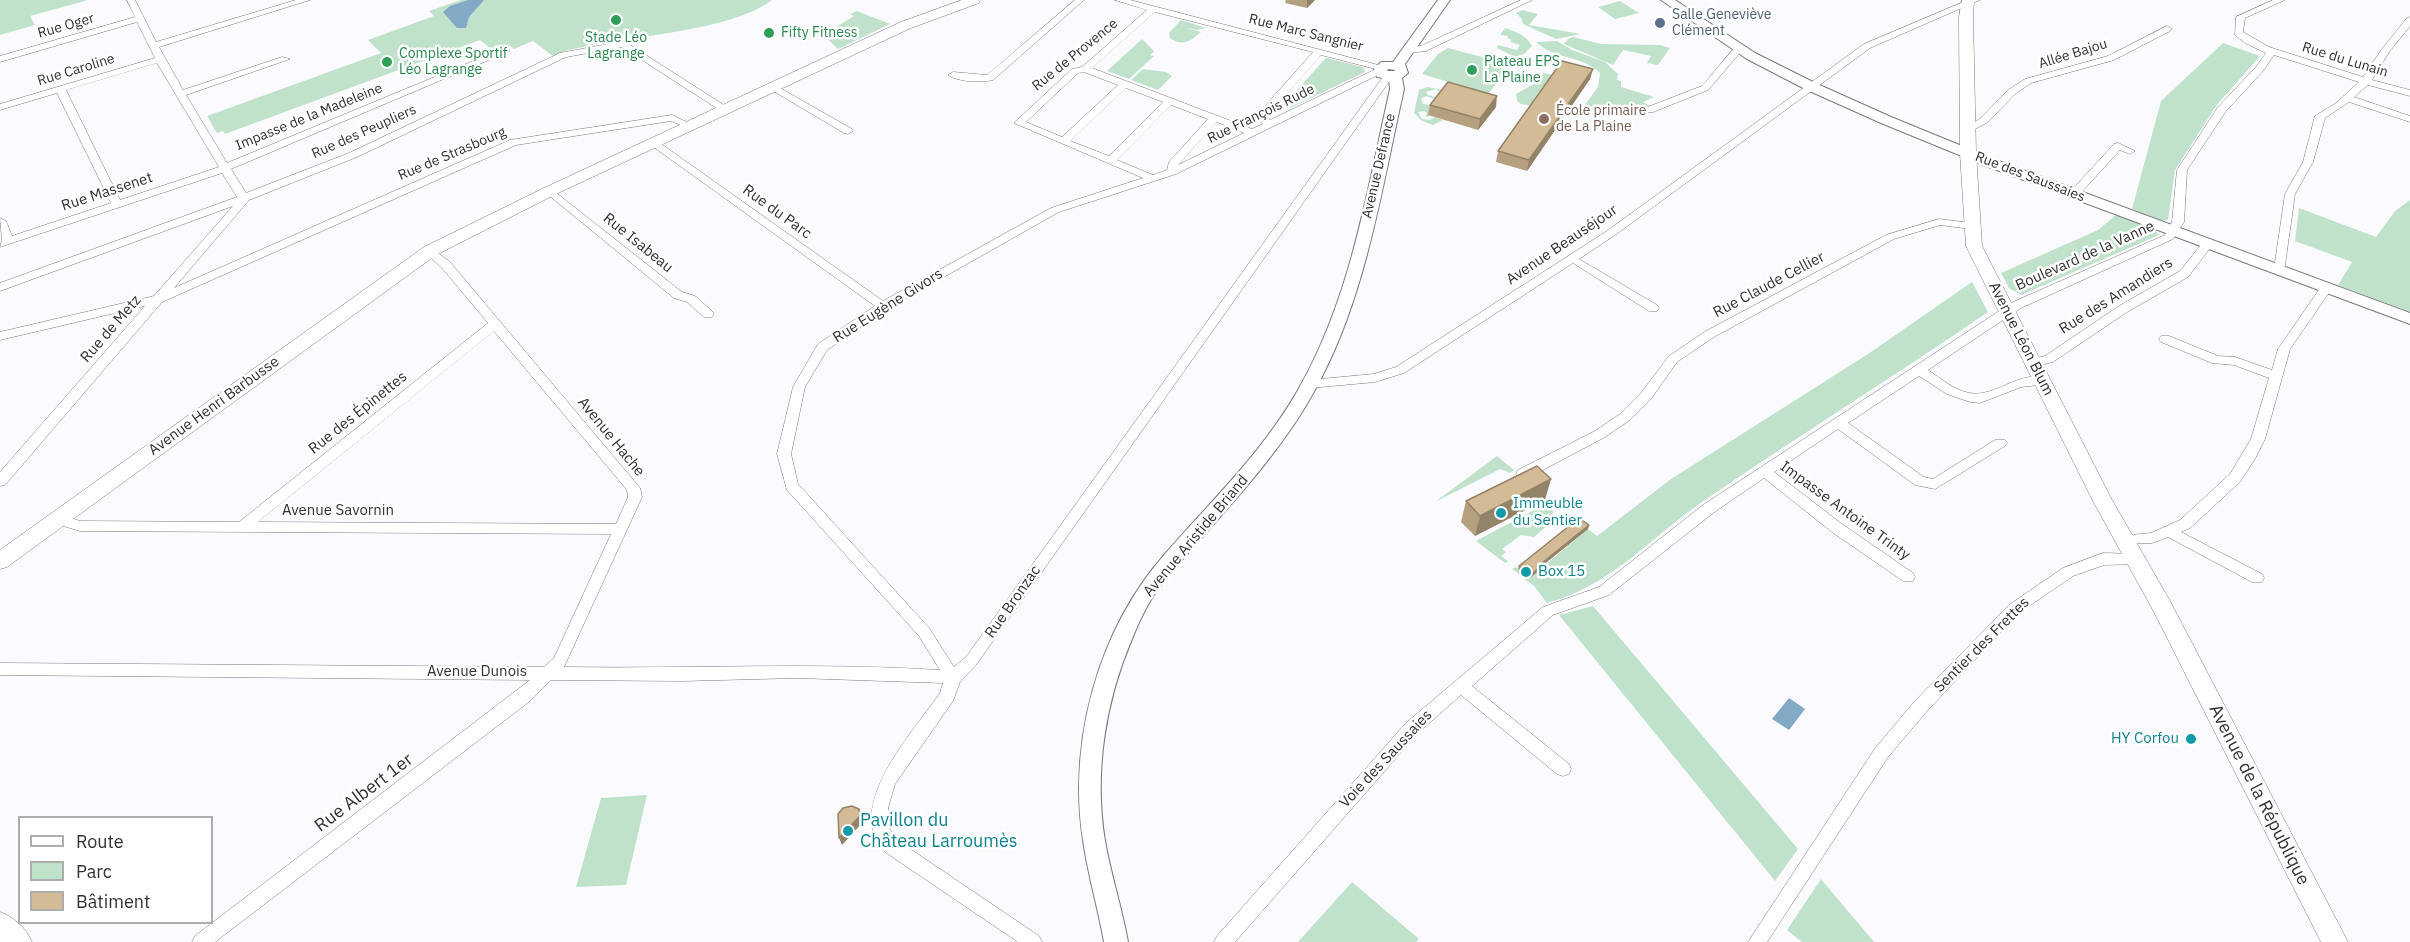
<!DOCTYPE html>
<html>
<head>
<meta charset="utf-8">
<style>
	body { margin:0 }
	#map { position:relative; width:2410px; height:942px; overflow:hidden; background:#fbfbff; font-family:"IBM Plex Sans",sans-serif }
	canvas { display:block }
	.legend { position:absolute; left:18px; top:816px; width:195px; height:108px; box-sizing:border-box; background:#fff; border:2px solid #adadad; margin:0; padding:8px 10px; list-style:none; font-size:18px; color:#313132 }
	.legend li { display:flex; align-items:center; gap:12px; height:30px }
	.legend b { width:30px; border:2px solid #adadad }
</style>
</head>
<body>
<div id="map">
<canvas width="2410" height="942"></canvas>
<ul class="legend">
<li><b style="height:8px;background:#fff"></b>Route</li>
<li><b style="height:16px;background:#c0e2cb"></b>Parc</li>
<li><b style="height:16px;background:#d2bb95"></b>Bâtiment</li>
</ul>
</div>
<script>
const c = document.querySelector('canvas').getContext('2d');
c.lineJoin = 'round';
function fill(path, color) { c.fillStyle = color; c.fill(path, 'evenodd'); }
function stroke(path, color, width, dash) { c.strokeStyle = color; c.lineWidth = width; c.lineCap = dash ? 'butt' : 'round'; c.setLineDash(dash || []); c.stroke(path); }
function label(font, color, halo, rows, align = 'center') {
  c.font = font + ' "IBM Plex Sans",sans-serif'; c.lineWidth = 5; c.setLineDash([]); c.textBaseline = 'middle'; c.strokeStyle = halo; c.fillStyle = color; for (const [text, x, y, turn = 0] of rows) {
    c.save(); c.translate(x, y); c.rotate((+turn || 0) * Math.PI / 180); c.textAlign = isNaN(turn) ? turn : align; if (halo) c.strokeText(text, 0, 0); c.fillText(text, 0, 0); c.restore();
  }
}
fill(new Path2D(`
	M0 0H88L30 16 35 25 0 35Z
	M461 0H772C734 29 645 35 598 44 580 48 570 48 553 56L533 41 514 49 509 45 496 53 480 40 225 134 223 131 217 133 207 116 381 53 368 40 434 16 429 11Z
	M1620 1 1639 13 1615 19 1598 7Z
	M1522 10 1538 14 1529 25 1581 34 1556 39 1523 24 1521 18 1516 13Z
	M857 11 890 24 838 49 823 35 854 16 850 14Z
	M1181 20 1206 28 1197 30 1185 28 1201 32C1191 41 1182 47 1170 38L1169 33Z
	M1505 28C1516 32 1526 35 1532 46L1524 54 1515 57 1497 48 1498 45 1517 50 1520 45 1510 42 1512 40 1507 38 1508 36 1500 35Z
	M1573 37 1601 44 1660 45 1670 48 1658 65 1647 63 1651 56 1623 50 1613 65 1564 44 1568 39Z
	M1142 39 1153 50 1154 52 1150 55 1154 56 1129 79 1107 71Z
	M1557 41 1572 50 1605 62 1618 74 1617 80 1621 81V87L1654 97 1643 102 1650 106 1614 112 1581 110 1598 87 1600 73C1582 55 1555 60 1536 42Z
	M2223 43 2260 56 2216 106 2175 170 2168 220H2161L2132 209 2161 101Z
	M1448 48 1512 65 1488 94 1422 74 1438 54Z
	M1326 58 1363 67 1365 72 1290 108 1284 104Z
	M1143 69 1166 72 1172 76 1158 90 1131 80Z
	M1544 73 1553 75 1534 98 1532 106 1521 104 1517 101 1516 94 1537 82Z
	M1427 87 1443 90 1441 93 1436 89 1426 92 1428 95 1442 99 1440 101 1426 96 1421 99 1423 104 1431 105 1429 117 1425 116 1427 113 1424 111 1418 112 1422 119 1430 120 1435 117 1443 120 1433 125 1422 121 1414 113 1419 90Z
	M2410 200V312L2338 285 2352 262 2295 241 2299 208 2376 237 2395 211Z
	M2116 215 2154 229 2159 235 2021 295 2009 288 2001 273 2098 230Z
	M1972 282 1988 312C1893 377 1797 437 1702 502 1650 538 1611 586 1547 603L1534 586 1512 569 1516 567 1530 578 1588 529 1597 536 1671 479 1868 354Z
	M1497 456 1514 470 1510 473 1500 469 1435 502Z
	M1549 502 1553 512 1548 525 1534 537 1521 535 1502 549 1506 552 1501 556 1508 561 1505 563 1476 541Z
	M1593 606 1798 849 1775 881 1559 615Z
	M647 795 626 885 576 887 601 798Z
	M1821 879 1874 942H1802L1787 930Z
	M1352 882 1419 939 1416 942H1298Z`), '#c0e2cb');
fill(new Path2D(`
	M468 0H484L469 17 466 28H457L443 12 450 6Z
	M1789 698 1805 709 1789 730 1772 719Z`), '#82aac4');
const minor = new Path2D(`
	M127 0H135L156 42 296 0H310L159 47 183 90 282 57 290 59 186 95 227 163 502 49 510 51 231 169 246 193 349 153 560 53 624 41 730 109 725 112 721 111 622 47 566 57 357 157 249 200 174 288 510 140 672 115 695 126 690 129 671 121 516 145 162 302 5 485 0 486V472L145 306 0 340V332L154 296 233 206 0 291V283L237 197 222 173 0 247 2 240 0 218 6 221 12 236 111 203 57 93 0 110V104L155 58 137 22 0 62V56L135 17ZM157 63 219 167 120 200 66 90Z
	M1075 0H1084L993 80C980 83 959 82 948 75L953 72 987 75Z
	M1115 0H1130L1386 67 1382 73 1176 174 1059 212 887 309 827 350 805 387 791 454 798 484 929 628 954 667 966 657 1385 74 1393 76 976 665 960 682 953 701 895 784 888 808 889 828 897 840 1039 936 1042 942H1018L885 852C881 844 874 836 872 827 866 782 915 729 940 693L943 683 797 678 682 681 551 680 530 701 215 942H192L195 936 530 680 0 675V663L544 667 554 658 611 534 80 531 53 523 51 519 53 515 58 514 80 521 239 522 488 323 442 268 426 253 424 251 430 247 450 262 640 488 642 497 564 667C690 669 815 662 940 670L919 636 787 490 777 454 793 387 818 344 875 306 648 143 653 140 657 141 883 301 1051 208 1143 178 1014 123 1072 69 1082 67 1147 10ZM1155 12 1313 52 1258 114 1257 116 1263 124 1252 129 1092 68ZM1321 55 1376 69 1270 120 1267 116ZM1084 72 1118 85 1062 137 1026 122 1078 73ZM1126 88 1163 102 1109 156 1070 141ZM1171 105 1208 119 1169 162 1167 170 1153 175 1117 160ZM1217 122 1244 133 1178 165ZM494 331 627 490 628 497 616 524 258 522Z
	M1521 0H1532L1426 51 1408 53 1403 50 1408 47 1421 46Z
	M1968 0H1980L1870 48 1615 235 1579 259 1657 305 1659 308 1657 311H1649L1573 263 1404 373 1375 382 1310 388 1304 384 1310 380 1374 374 1396 367 1607 231 1864 44Z
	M2273 0H2285L2245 18 2243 32 2269 47 2363 77 2382 49 2407 18 2410 17V26L2389 52 2372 80 2410 90V96L2368 85 2354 97 2410 116V122L2349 102 2325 118 2313 162 2295 194 2284 272 2280 273 2274 269 2285 194 2303 162 2315 116 2336 103 2359 82 2274 55 2263 71 2226 111 2187 170 2184 222 2173 239 2021 308 1928 370C1940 378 1954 390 1969 393 1996 398 2018 370 2046 378L2048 381 2046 384 2021 387 1980 403 1970 402 1947 394 1919 376 1848 423 1924 477 1933 479 1995 440H2005L2007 443 2005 446 1935 489 1915 485 1838 429 1774 472 1842 524 1913 573 1915 577 1913 581H1903L1832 532 1764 478 1713 513 1609 595 1553 615 1472 686 1569 764 1571 769 1569 774 1563 776 1557 774 1461 695 1418 733 1235 942H1214L1217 936 1406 723 1543 607 1599 587 1703 505 2013 302 2165 235 2172 222 2177 170 2218 107 2256 67 2266 53 2245 43 2235 35 2236 17Z
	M2167 26 2172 29 2170 31 2114 60 2031 83 2015 94 1988 122 1968 133 1963 130 1981 118 2008 90 2025 79 2108 56Z
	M1736 46 1744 48 1708 90 1653 112H1645V108L1702 86Z
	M773 84 852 129 853 131 848 134 844 133 770 89V85Z
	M2118 143 2135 151 2130 154 2120 150 2078 196H2070V192L2114 144Z
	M550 188 682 292 695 296 712 311 714 314 712 317H704L687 302 674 298 546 193V189Z
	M1939 219 1971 223 1977 226 1971 229 1940 225 1894 239 1714 337 1677 362 1651 399 1630 420 1605 437 1528 478H1518L1516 474 1518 470 1595 431 1620 414 1641 393 1669 356 1706 331 1886 235Z
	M2208 240 2214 243 2188 277 2127 312 2053 362 2032 367 2028 366 2026 363 2028 360 2045 356 2119 306 2180 271 2204 241Z
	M2327 283 2333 287 2290 349 2265 439 2256 457 2240 482 2190 528 2181 532 2262 574 2264 578 2262 582H2252L2168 537 2152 543 2119 544 2117 540 2119 536 2151 533 2180 520 2230 474 2251 439 2269 378 2234 365 2212 363 2161 342 2159 339 2161 336H2169L2218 356 2235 357 2272 370 2278 349 2323 284Z
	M2103 553 2135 554 2140 556 2142 560 2140 564 2104 565 2073 576 2019 613 1927 711 1888 757 1767 942H1748L1876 747 1915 701 2009 605 2063 568Z`);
const tertiary = new Path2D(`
	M1438 0H1450L1405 64 1408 73 1402 78 1404 89C1381 191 1366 298 1315 390 1274 465 1211 523 1158 589 1147 604 1139 622 1132 639 1105 702 1094 773 1105 841 1111 875 1122 908 1128 942H1104C1098 908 1088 875 1083 840 1068 741 1098 630 1165 554 1211 501 1263 452 1298 390 1351 298 1367 191 1390 89L1389 79 1377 77 1374 69 1381 62H1393ZM1388 69 1395 70V71H1387Z
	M1661 0H1675L1755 53 1815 83 1891 117 1996 160 2410 313V324L1986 166 1881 123 1805 89 1747 59Z`);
const secondary = new Path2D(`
	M962 0H980L979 3 911 28 556 194 436 255 7 567 0 569V550L424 247 544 188 901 22Z
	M1962 0H1974L1973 17 1976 153 1982 246 2112 500 2170 601 2348 942H2321L2154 612 2093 501 1966 246 1960 153 1959 17Z
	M0 912C14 917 26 928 32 942H0Z`);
stroke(minor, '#79797d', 1);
stroke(tertiary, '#79797d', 2);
stroke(secondary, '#79797d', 1);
fill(minor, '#fff');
fill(tertiary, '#fff');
fill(secondary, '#fff');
fill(new Path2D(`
	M1286 0H1315L1307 8 1285 3Z
	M1593 69 1590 79 1527 171 1496 162 1498 151Z
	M1430 105 1496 107 1478 130 1428 115Z
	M1545 500 1475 536 1461 522 1466 501Z
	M1589 525 1588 529 1543 565 1542 568 1530 578 1518 569 1519 566Z`), '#b5a180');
fill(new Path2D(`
	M1307 0H1315L1307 8Z
	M1593 69 1590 79 1527 171 1529 160Z
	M1497 96 1496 107 1478 130 1480 119Z
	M1551 479 1545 500 1475 536 1480 516Z
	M1589 525 1588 529 1543 565 1542 568 1530 578 1531 575 1542 563Z
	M859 809 863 822 842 845 839 838Z`), '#938368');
const building = new Path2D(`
	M1562 61 1593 69 1529 160 1498 151Z
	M1448 82 1497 96 1480 119 1430 105Z
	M1537 466 1551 479 1480 516 1466 501Z
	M1579 518 1589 525 1542 563 1543 564 1531 575 1519 566Z
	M852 806 859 809 860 816 839 838 838 814 843 808Z`);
fill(building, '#d2bb95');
stroke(building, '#938368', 1.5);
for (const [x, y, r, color] of [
	[616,20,6,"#2e9e5b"],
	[1660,23,6,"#5c6f8a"],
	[769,33,6,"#2e9e5b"],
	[387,62,6,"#2e9e5b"],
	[1472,70,6,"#2e9e5b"],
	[1544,119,6,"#8d6e63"],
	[1501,513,6,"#0f9aa8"],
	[1526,572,6,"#0f9aa8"],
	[2191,739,6,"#0f9aa8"],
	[848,831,6,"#0f9aa8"]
]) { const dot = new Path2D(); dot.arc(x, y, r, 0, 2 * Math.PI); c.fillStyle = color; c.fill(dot); stroke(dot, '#fff', 2); }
label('14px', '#4e5e75', '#fff', [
	["Salle Geneviève",1672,15],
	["Clément",1672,31]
], 'left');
label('14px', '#313132', '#fff', [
	["Rue Oger",66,26,-16],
	["Rue Marc Sangnier",1306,33,14],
	["Allée Bajou",2073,54,-17],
	["Rue de Provence",1075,55,-39],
	["Rue du Lunain",2345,60,17],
	["Rue Caroline",76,70,-17],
	["Rue François Rude",1261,114,-26],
	["Impasse de la Madeleine",309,117,-22],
	["Rue des Peupliers",364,132,-24],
	["Rue de Strasbourg",452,154,-23],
	["Avenue Defrance",1379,166,-77],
	["Rue des Saussaies",2030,177,21]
]);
label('14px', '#27864d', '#fff', [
	["Fifty Fitness",781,33],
	["Stade Léo",616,38,"center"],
	["Lagrange",616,54,"center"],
	["Complexe Sportif",399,54],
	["Léo Lagrange",399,70],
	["Plateau EPS",1484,62],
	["La Plaine",1484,78]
], 'left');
label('14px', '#785e54', '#fff', [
	["École primaire",1556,111],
	["de La Plaine",1556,127]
], 'left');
label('15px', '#313132', '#fff', [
	["Rue Massenet",107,192,-18],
	["Rue du Parc",777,212,36],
	["Rue Isabeau",638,243,39],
	["Avenue Beauséjour",1562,245,-34],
	["Boulevard de la Vanne",2085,256,-24],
	["Rue Claude Cellier",1769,285,-28],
	["Rue des Amandiers",2116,296,-32],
	["Rue Eugène Givors",888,306,-32],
	["Rue de Metz",111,329,-49],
	["Avenue Léon Blum",2021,339,63],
	["Avenue Henri Barbusse",214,406,-36],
	["Rue des Épinettes",358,413,-39],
	["Avenue Hache",611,437,51],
	["Avenue Savornin",338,511],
	["Impasse Antoine Trinty",1845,511,36],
	["Avenue Aristide Briand",1196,536,-50],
	["Rue Bronzac",1013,602,-55],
	["Sentier des Frettes",1982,645,-45],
	["Avenue Dunois",477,672],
	["Voie des Saussaies",1386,759,-47]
]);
label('15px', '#0d838f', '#fff', [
	["Immeuble",1513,504],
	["du Sentier",1513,521],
	["Box 15",1538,572],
	["HY Corfou",2179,739,"right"]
], 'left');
label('18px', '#313132', '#fff', [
	["Rue Albert 1er",364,793,-37],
	["Avenue de la République",2259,795,63]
]);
label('18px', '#0d838f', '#fff', [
	["Pavillon du",860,821],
	["Château Larroumès",860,842]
], 'left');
</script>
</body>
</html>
